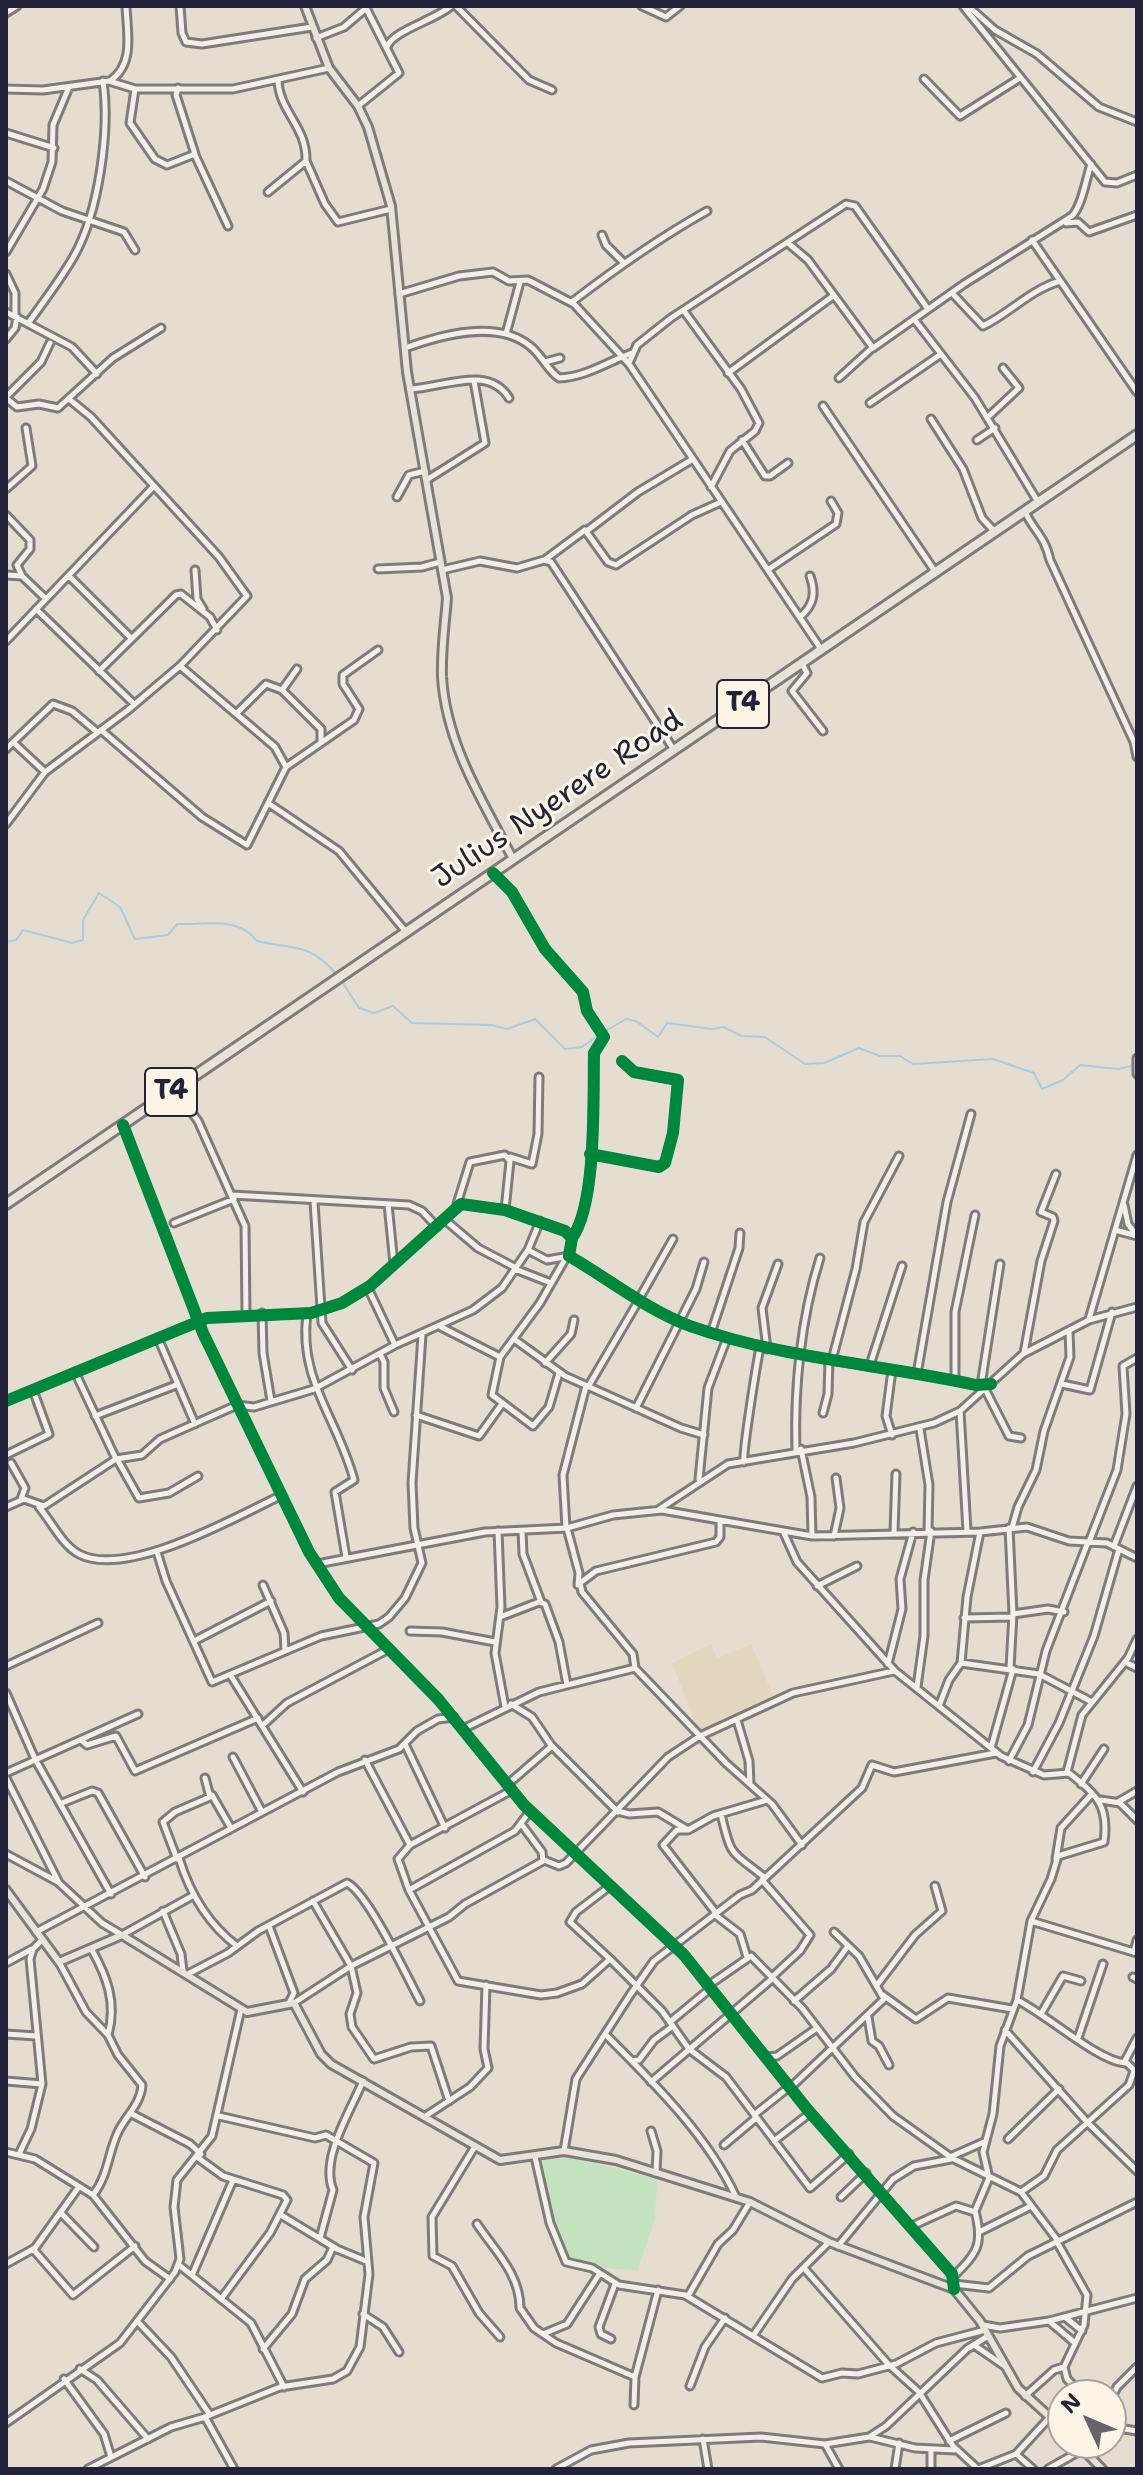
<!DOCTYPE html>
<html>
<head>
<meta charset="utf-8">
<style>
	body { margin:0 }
	#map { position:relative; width:1143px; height:2475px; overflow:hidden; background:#e5ddd0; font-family:"Shantell Sans",sans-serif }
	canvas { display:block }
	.frame { position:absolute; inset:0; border:8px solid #22223b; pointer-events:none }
	.north { position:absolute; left:1047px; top:2379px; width:80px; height:80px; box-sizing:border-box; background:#fcf5e5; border:2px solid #a5a1a1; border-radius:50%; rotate:314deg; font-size:22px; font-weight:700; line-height:32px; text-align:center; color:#22223b }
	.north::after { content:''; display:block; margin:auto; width:28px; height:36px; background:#66636f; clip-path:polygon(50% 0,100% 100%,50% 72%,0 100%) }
</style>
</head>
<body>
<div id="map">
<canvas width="1143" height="2475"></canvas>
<div class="frame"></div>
<div class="north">N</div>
</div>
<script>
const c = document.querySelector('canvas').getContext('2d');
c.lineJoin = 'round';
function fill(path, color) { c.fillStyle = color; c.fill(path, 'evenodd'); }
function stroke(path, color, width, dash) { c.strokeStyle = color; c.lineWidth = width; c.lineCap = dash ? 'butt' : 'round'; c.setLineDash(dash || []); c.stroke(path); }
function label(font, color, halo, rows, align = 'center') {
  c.font = font + ' "Shantell Sans",sans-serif'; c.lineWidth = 6; c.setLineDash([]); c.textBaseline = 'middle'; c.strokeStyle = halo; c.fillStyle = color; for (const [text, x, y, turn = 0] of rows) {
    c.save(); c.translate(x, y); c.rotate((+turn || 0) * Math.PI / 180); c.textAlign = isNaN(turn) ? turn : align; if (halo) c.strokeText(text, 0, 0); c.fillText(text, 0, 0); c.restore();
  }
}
fill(new Path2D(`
	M711 1644 717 1658 751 1644 775 1700 699 1733 672 1663Z`), '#e4d7c0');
fill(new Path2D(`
	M572 2158 657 2179 655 2220 637 2271 569 2264 545 2206 546 2193 535 2160Z`), '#c3e3bf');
stroke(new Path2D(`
	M6 942 16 940 23 930 72 943 83 940V920L99 893 120 907 135 939 168 935 177 924C205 925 239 916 257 941 294 950 309 942 337 975
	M341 980 359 1008 374 1013 393 1006 412 1023 491 1025 507 1029 535 1019 565 1049 582 1047 599 1035
	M604 1032 626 1019 636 1021 658 1037 667 1023 712 1029 723 1027 742 1036 765 1037 805 1064 824 1063 859 1048 880 1056H900L913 1064 993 1059 1034 1073 1042 1089 1063 1080 1080 1065 1118 1069 1137 1065`), '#a7cce3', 2);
const minor = new Path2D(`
	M180 6 182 33 186 42 202 44 312 27
	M456 6 529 80 552 90
	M642 6 666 17 680 6
	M963 6 1105 182 1117 183 1137 175
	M968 6 995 30 1037 54 1099 107 1137 122
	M6 13 17 6
	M316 38 344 27 365 9
	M387 47C392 31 435 20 451 6
	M924 79 960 116 1020 78
	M110 81C135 64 127 32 126 6
	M6 89 43 90 109 81 135 89H233L329 68
	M135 89 130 123 155 159 167 165 195 154 176 95 178 88
	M358 106 399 73 365 6
	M6 133 54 148
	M195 155 228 226
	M306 161 325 204 338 222 391 209
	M6 181 62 211 124 232 135 250
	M268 192 306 161C307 126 279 112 278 80
	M1066 223 1078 222 1089 232 1137 215
	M602 235 606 245 623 262
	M1032 240 1137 392
	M788 243 808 260 873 348 964 284 1072 216C1082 206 1086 179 1091 164
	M6 252 43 189 52 162 53 125 69 87
	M6 274 15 293V316
	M952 293 983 326C1010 313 1030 290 1060 281
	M399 294 459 276 493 272 509 281 528 280 574 304 629 364 821 649
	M572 302C615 269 659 238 707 211
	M684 311 741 389 759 423 755 431 730 451 711 487
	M6 312 72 347 97 374
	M914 319 975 398 1038 502
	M29 322C44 301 61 279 74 256 99 212 110 130 103 81
	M506 334 520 282
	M6 339 15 328 17 317
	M405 348C441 335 497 319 530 346 542 355 547 370 559 378 586 377 607 362 632 353
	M545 362 560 358
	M629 363 637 345 671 318 846 204 855 206 928 309
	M728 373 833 296
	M839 378 872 348
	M410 389C442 388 488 364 509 398
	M6 397 41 362 50 343
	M6 398 17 407 39 404 58 408 113 358 161 328
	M870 403 941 354
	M823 406 936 573
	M988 417 1019 388 1003 368
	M931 419 963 469 982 518 994 531
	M742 440 765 476H770L788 463
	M977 440 995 428
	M428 479 485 443 474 381
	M6 489 32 466 26 428
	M397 497 409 475 425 471
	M1025 512C1036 534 1044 535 1050 560L1134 742 1137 757
	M6 515 30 540V549L17 565 22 576
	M588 530 638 492 693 459
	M546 559 585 530 608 562 616 565 692 515 721 502
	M378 569 422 567 440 562
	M769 569 836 524 838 513 831 501
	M195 570 197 599 203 609
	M442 570 480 561 517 568 544 560 551 562 674 750
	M6 575 22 576 46 599
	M69 576 130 637
	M36 609 134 704
	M800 617C814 605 816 593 810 576
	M6 641 153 487
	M802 664 807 673 792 691 823 731
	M180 666 275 747 286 767
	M297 669 282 690 321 729V742
	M99 671 176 595 181 594 210 617 217 630
	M238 712 266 684 282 690
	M101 730 202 817 247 845 286 767 354 720 359 709 343 684V675L378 650
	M14 743 45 772
	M6 749 53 704 72 711 97 732
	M268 803 339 851 406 932
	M6 824 45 772 128 710 180 666 247 596 219 557 91 417 69 399
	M494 873 512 892 545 949 583 992 587 1011 604 1037 594 1053C593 1097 597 1204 572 1238
	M1137 1058V1074
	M175 1090 198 1121 245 1226 246 1314
	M123 1125 203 1333 309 1552 339 1598 438 1699 524 1805 684 1955 807 2109 952 2274 954 2289
	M590 1154 659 1167 665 1163 673 1133 678 1080 634 1072 622 1061
	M510 1157 532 1164 538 1134 539 1077
	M232 1195 409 1205 422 1211 437 1227
	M314 1202 322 1323 352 1370
	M388 1204 394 1264
	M457 1204 470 1162 505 1155 510 1161 505 1210
	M1124 1205 1128 1224 1137 1236
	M444 1219 478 1248 516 1268
	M174 1223 234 1199
	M1115 1230 1137 1236
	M528 1250 547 1260 564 1257
	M515 1269 551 1283
	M368 1288 395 1345
	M639 1299 673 1239
	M262 1313 263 1353 271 1401
	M307 1314C298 1380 338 1419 354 1480L335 1492 346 1557
	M1089 1319 1137 1155
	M441 1327 500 1357
	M711 1333 739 1248 740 1233
	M158 1338 195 1424
	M514 1339 565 1376 681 1428 704 1435
	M767 1349 762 1308 778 1264
	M1024 1353 1041 1261 1054 1221 1053 1217 1041 1212 1056 1174
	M380 1354 384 1362V1388L394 1412
	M832 1360 856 1269 864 1222 899 1156
	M545 1363 571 1334 574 1320
	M870 1365 902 1266
	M892 1370 886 1416 892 1435
	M559 1373 549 1407 533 1426 492 1395 500 1357 540 1303 568 1254
	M917 1374 947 1202 971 1114
	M955 1380V1312L975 1215
	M1062 1384 1090 1390 1112 1312
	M981 1385 1000 1264
	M588 1387 639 1300
	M985 1389 1009 1436 1021 1438
	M6 1401 207 1318 311 1313 342 1303 370 1286 461 1204 505 1210 565 1231 572 1238 569 1256C609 1279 647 1310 690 1326 783 1359 880 1364 976 1385L991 1384
	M636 1408 696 1289 704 1262
	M960 1411 967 1531
	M823 1413 828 1394 829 1360
	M416 1415 479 1436 502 1404
	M95 1416 176 1385
	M920 1429 929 1485 928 1531
	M801 1449 811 1497 812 1536
	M796 1450C794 1387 801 1318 820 1258
	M6 1455 49 1434 33 1390
	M116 1459 142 1455 160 1439 237 1405 254 1407 314 1389 395 1345 473 1310 502 1288 528 1250 540 1221
	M117 1459 139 1498 169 1493 198 1476
	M744 1462C742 1455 757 1361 760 1348
	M11 1463 25 1488 21 1499
	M699 1479 708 1388 727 1338
	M6 1507 24 1499 44 1506 116 1459 75 1372
	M39 1507C51 1521 62 1545 79 1554 127 1579 236 1517 282 1495
	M658 1510 728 1464 854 1443 934 1423 960 1411 1023 1354 1089 1320 1137 1307
	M566 1528 563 1475 586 1386
	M567 1528 579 1573 578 1585
	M1009 1528 1013 1614 1010 1668
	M1012 1528 1018 1507 1036 1470 1044 1431 1070 1357 1069 1331
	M498 1531 501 1607 495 1653 505 1707
	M522 1531 523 1554 541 1602
	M783 1531 797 1562 895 1671 1001 1756 1044 1775 1069 1773C1097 1795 1109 1806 1104 1842L1058 1856 1051 1879 1031 1921 1017 2000 1000 2046 993 2114 983 2152 989 2178 975 2211C984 2245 977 2253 953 2277
	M894 1532 896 1474
	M834 1536 840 1508 836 1478
	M1089 1542 1117 1470 1126 1414 1123 1366 1137 1358
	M1114 1546 1137 1486
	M157 1552 166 1581 212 1682 321 1636 379 1624 389 1617 405 1598 422 1563 414 1528 412 1483 422 1335
	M317 1564 485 1532 567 1528 613 1515 662 1510 812 1536 980 1532 1027 1527 1069 1541 1107 1543 1137 1558
	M263 1585 284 1633 285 1651
	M817 1586 857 1566
	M1013 1614 1048 1609 1064 1612
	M500 1617 539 1602 545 1604 559 1642 567 1685
	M964 1618 1012 1617
	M410 1631 442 1632 495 1642
	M194 1641 271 1601
	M1125 1662 1137 1668
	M961 1663 967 1597 980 1532
	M888 1664 902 1609 900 1579 913 1532
	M6 1666 98 1623
	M635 1668 633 1654 582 1592 580 1583 596 1571 716 1542 720 1537V1522
	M231 1676 303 1792
	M917 1687 924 1636V1580L931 1531
	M6 1693 35 1759 111 1894
	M511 1704 532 1717 551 1745
	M939 1706 949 1680 961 1663 1039 1674 1092 1702
	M737 1720 749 1761 750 1784
	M263 1725 287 1703 387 1650
	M465 1728 539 1692 635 1668 726 1763 772 1804 802 1845
	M81 1740 87 1745 116 1736 135 1771 258 1718
	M405 1744 445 1828
	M991 1748 1013 1669
	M233 1757 262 1812
	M365 1760 410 1845
	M1009 1761 1028 1725 1046 1651 1088 1542
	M1033 1772 1059 1723 1094 1636 1119 1549
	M1067 1772 1082 1715 1128 1658 1137 1639
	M6 1773 138 1714
	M6 1778 58 1881
	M508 1784 552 1746 618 1812
	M1081 1784 1104 1749
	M512 1790 410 1845 398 1859 409 1890 458 1981 541 1995 557 1993 582 1984 610 1959 662 2011 689 2049 726 2077 810 2188 849 2154
	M212 1795 231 1828
	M1101 1800 1120 1803 1137 1820
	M1118 1802 1137 1791
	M62 1803 92 1791 98 1793 145 1877
	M618 1811 629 1814 658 1812 688 1830 713 1816 767 1800
	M721 1814C731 1857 730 1850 764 1877
	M686 1830H677L663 1845 716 1913
	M6 1854 58 1882 102 1923 122 1935 194 1895
	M179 1858C190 1894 208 1924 237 1946
	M177 1859 163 1822 175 1812 210 1797 205 1778
	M1056 1859 1061 1828 1091 1795
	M544 1860 559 1866 566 1863 668 1757 700 1736 793 1693 894 1671
	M762 1880 810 1935 800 1951 772 1977
	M409 1890 515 1831 530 1811
	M313 1901 351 1966 357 1993 350 2014 352 2027 374 2059 411 2047 431 2046 449 2101
	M163 1911 181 1954 183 1971
	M714 1914 740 1934 747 1957
	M1031 1921 1137 1953
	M269 1926 294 1993 289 2003
	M36 1932 338 1772 399 1749 417 1731 438 1719 454 1717
	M92 1950C107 1977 117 2003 108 2035L118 2055 142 2085C141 2103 127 2115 119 2130 108 2151 109 2175 93 2195
	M1134 1952 1137 1940
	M610 1959 570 1922 576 1912 610 1886
	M59 1962 86 2012 108 2035
	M6 1963 32 1949
	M188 1974 228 1953 258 1931 347 1883C368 1893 407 1977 420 2001
	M1133 1977 1137 1979
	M709 1985 751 1956 802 2008 855 2077 893 2116 952 2158 1021 2192 1058 2241
	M877 1985 915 1935 942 1911 935 1886
	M883 1995 916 2019 948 1998 1012 2009
	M1017 2000C1046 2014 1098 2061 1125 2063
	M794 2001 831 1969 848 1946
	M294 2003 351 1966 449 1917 465 1904 543 1861 542 1852 522 1825
	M1041 2014 1063 1976 1081 1981
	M868 2017 872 2041 879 2046 889 2065
	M670 2022 711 1988
	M1005 2030 1087 2122 1137 2171
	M6 2034 36 2036
	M605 2034C653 2082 708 2136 736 2197
	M1078 2038 1103 1964
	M1137 2038 1125 2061 1137 2073
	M766 2057 777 2056 817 2028
	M632 2061 639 2060 654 2040 673 2026
	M6 2081 42 2084
	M651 2082 773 1978
	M790 2088 884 1999 859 1956 834 1932
	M130 2113 190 2144 201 2154
	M754 2115 789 2087
	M424 2117 470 2087 488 2068 484 2049 486 1985
	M651 2131 657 2151 656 2173
	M1008 2139 1059 2089
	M774 2141 810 2113
	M724 2145 756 2118
	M474 2148 432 2217 433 2256 452 2266 479 2313 500 2337
	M564 2151 576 2079 630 1995 654 1961 740 1895 752 1890 862 1788 872 1765 894 1772 996 1753
	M6 2152 35 2159 93 2195 145 2261 170 2279
	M20 2152 31 2129 42 2084 30 1959 33 1949 41 1941
	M197 2157 223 2176 283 2195 287 2200 270 2233 221 2299
	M535 2157 550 2223 566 2262 592 2268 619 2285 685 2295 822 2378 842 2373 858 2374 896 2364 936 2343 985 2330
	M950 2157 984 2142
	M1021 2192 1044 2176 1057 2150 1129 2085 1134 2071
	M841 2197 866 2173
	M62 2214 94 2247
	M281 2215 337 2249 366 2261
	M477 2224C495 2251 520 2274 520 2308L534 2328 556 2343 635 2377
	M912 2226 956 2206 975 2212
	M981 2231 1031 2206
	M320 2238 333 2190C320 2159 350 2112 363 2081
	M1057 2242 1087 2295 1084 2325 1064 2367 1067 2379 1083 2395
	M838 2246 893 2179 914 2166 951 2159
	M33 2249 73 2295 135 2246
	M6 2264 35 2248 78 2188
	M179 2265 251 2323 284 2387
	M804 2268 889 2365 919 2392 953 2446 978 2469
	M193 2273 233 2180
	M954 2284 989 2288 1028 2256 1137 2202
	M688 2296 718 2244 733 2230 750 2202
	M363 2314 383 2327 399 2352
	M1065 2317 1082 2331
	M1049 2321 1075 2343
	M138 2322 171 2357 210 2415
	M983 2325 1000 2328 1049 2321 1137 2298
	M543 2334 567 2324 600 2273
	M753 2336 792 2279 829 2242
	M611 2339 601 2334 599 2327 615 2284
	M974 2345 1003 2365
	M263 2349 292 2314 305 2279 327 2260 333 2247
	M80 2369 97 2380 148 2439
	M64 2379 104 2434 111 2457
	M690 2386 705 2347 725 2318
	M1025 2396 1054 2370 1064 2367
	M1111 2399 1117 2387 1137 2367
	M634 2405 635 2377 658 2290
	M205 2417 234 2469
	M1111 2419 1118 2428
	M6 2423 120 2343 175 2272 180 2259 174 2207 177 2180 212 2136 241 2009
	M1111 2432 1118 2428 1137 2431
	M870 2437 915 2448 955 2450
	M703 2439 708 2469
	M949 2441 1006 2413
	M825 2444 839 2469
	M1016 2454 1033 2469
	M88 2469 171 2427 205 2417 280 2387 333 2379 347 2371 360 2347 369 2274 364 2217 374 2163 326 2135 315 2138 219 2116
	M556 2469 591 2450 629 2443 761 2437 825 2444 869 2437 886 2426 967 2349 988 2336
	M895 2469 899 2443
	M931 2469V2449
	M978 2469 1016 2454 1050 2417
	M1048 2469 1094 2443`);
const major = new Path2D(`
	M305 6 329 68 358 106 368 127 391 206 407 372 447 598C445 624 441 650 442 677 446 744 483 802 513 859
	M6 1890 59 1962 122 1935 247 2012 294 2003 321 2054 331 2064 500 2160 564 2151 616 2160 750 2202 829 2242 954 2289 980 2321 1018 2388 1063 2429
	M1077 2443 1102 2469`);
const highway = new Path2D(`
	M6 1204 1137 435`);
stroke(minor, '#7e7b7a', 11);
stroke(major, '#7e7b7a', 12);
stroke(highway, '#7e7b7a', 14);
stroke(minor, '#f3efe8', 5);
stroke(major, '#e8e3d6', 6);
stroke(highway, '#e8e3d6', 8);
stroke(new Path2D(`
	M493 873 512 892 545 949 583 992 587 1011 604 1037 594 1053C593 1097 597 1204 572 1238
	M123 1125 203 1333 309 1552 339 1598 438 1699 524 1805 684 1955 807 2109 952 2274 954 2289
	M590 1154 659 1167 665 1163 673 1133 678 1080 634 1072 622 1061
	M6 1401 207 1318 311 1313 342 1303 370 1286 461 1204 505 1210 565 1231 572 1238 569 1256C609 1279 647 1310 690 1326 783 1359 880 1364 976 1385L991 1384`), '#00873e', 12);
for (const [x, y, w] of [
	[743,704,52],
	[171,1092,52]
]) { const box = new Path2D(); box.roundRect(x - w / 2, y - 24, w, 48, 6); c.fillStyle = '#fcf5e5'; c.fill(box); stroke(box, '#22223b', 2); }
label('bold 28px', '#22223b', null, [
	["T4",743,704],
	["T4",171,1092]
]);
label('30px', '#22223b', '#fcf5e5', [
	["Julius Nyerere Road",558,800,-34]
]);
</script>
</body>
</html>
